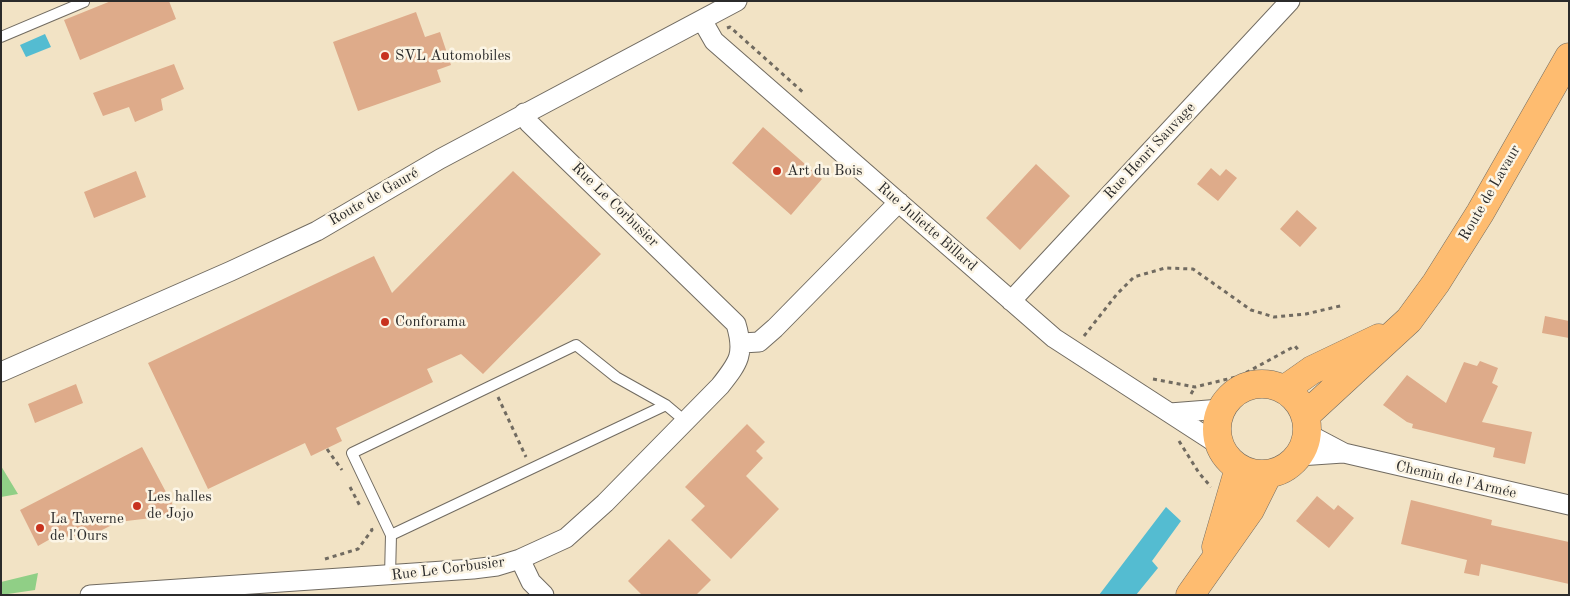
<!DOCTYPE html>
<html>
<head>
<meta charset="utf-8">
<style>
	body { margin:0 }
	#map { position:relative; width:1570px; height:596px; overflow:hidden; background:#f2e3c5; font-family:"Old Standard TT",serif }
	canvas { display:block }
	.frame { position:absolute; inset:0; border:2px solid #2b2b2b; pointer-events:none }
</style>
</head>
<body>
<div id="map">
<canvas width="1570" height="596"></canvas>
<div class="frame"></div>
</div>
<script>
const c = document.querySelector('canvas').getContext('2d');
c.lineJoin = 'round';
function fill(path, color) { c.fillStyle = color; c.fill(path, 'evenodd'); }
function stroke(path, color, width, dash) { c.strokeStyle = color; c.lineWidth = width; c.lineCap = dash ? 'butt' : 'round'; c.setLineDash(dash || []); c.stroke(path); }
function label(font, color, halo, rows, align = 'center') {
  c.font = font + ' "Old Standard TT",serif'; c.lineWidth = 5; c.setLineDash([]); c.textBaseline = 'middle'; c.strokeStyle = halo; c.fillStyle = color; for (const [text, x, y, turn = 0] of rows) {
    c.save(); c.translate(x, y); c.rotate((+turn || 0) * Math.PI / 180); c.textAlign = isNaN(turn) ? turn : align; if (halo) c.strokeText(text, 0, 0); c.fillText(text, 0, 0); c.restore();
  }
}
fill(new Path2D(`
	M1 466 18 494 1 497Z
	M38 573 35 590 1 595V582Z`), '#90cf86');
fill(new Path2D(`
	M45 34 51 47 26 57 20 45Z
	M1166 507 1181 521 1152 561 1158 568 1136 595H1099Z`), '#54bcd1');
fill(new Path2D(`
	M111 1H169L176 19 80 60 64 20Z
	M416 12 425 37 440 32 451 65 437 70 441 82 358 111 333 42Z
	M174 64 184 89 161 99 163 110 135 122 129 107 103 116 93 93Z
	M763 127 822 179 791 215 732 163Z
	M1036 164 1070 196 1020 250 986 218Z
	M1211 168 1220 176 1226 169 1237 178 1218 201 1197 184Z
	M136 171 146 197 94 218 84 192Z
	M513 171 601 254 483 374 461 354 427 369 433 382 336 428 342 441 311 456 305 443 208 489 148 363 374 256 392 293Z
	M1297 210 1317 228 1300 247 1280 229Z
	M1545 316 1569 321V338L1542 333Z
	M1480 361 1498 368 1492 383 1498 386 1482 422 1532 432 1525 464 1493 457 1495 448 1412 428 1413 424 1407 422 1383 405 1407 375 1446 403 1464 362 1477 366Z
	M76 384 83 403 35 423 28 404Z
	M747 424 765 442 756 451 763 458 746 476 779 509 731 559 691 520 705 506 685 487Z
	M142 447 175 509 160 517 118 522 94 534 52 538 38 546 20 510Z
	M1317 496 1334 510 1338 505 1354 518 1329 548 1296 521Z
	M1411 500 1492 520 1491 525 1569 542V584L1481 564 1479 576 1464 573 1467 560 1401 544Z
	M669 539 711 580 696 595H642L628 581Z`), '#deab8a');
const lane = new Path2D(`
	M1 37 84 2
	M391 535 352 453 576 345 616 377 666 405 685 421
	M390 576 391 535 666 405`);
const street = new Path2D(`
	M702 20 714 41 1054 338 1219 445
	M1011 301 1290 1
	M742 343 759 342 775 328 899 202
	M1 372 231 271 317 231 440 159 737 1
	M1170 413 1221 409
	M1308 434 1344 453 1569 505
	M1299 456 1343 453
	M520 559 531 582 544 595
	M90 595 473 569 497 566 520 559 566 538 605 503 720 386C739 362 745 354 736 324L529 123 524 113`);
const primary = new Path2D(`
	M1217 429a45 45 0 1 1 90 0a45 45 0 1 1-90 0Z
	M1285 389 1312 370 1379 338
	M1306 415 1409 320 1436 283 1480 213 1569 57
	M1216 547 1239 468
	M1190 595 1250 510 1268 474`);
stroke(lane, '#716b61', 12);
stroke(street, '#716b61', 21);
stroke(primary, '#716b61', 29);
stroke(new Path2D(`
	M727 28 730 27 805 94
	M1084 336 1117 294 1134 277 1165 268 1193 269 1251 310 1274 317 1306 314 1344 305
	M1153 379 1195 387 1240 376 1295 346 1300 352
	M1191 394 1195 387
	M498 397 526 457
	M1179 441 1199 473 1211 487
	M327 449 342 470
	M350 487 360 506
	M325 559 358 549 372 530 371 527`), '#716b61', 3, [4, 4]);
stroke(lane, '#fff', 10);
stroke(street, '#fff', 19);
stroke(primary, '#febc70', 28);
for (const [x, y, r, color] of [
	[385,56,5,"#c8321e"],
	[777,171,5,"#c8321e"],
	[385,322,5,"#c8321e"],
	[137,506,5,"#c8321e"],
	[40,528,5,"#c8321e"]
]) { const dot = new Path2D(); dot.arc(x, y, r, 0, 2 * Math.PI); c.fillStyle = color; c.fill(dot); stroke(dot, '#fcf5e5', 2); }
label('15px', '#2b2b2b', '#fcf5e5', [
	["SVL Automobiles",395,56],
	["Art du Bois",787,171],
	["Conforama",395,322],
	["Les halles",147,497],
	["de Jojo",147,514],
	["La Taverne",50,519],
	["de l'Ours",50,536]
], 'left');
label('15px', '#2b2b2b', '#fcf5e5', [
	["Rue Henri Sauvage",1150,151,-47],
	["Route de Lavaur",1490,193,-60],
	["Route de Gauré",374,197,-30],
	["Rue Le Corbusier",615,205,44],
	["Rue Juliette Billard",927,227,41],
	["Chemin de l'Armée",1456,480,13],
	["Rue Le Corbusier",448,569,-7]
]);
</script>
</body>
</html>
